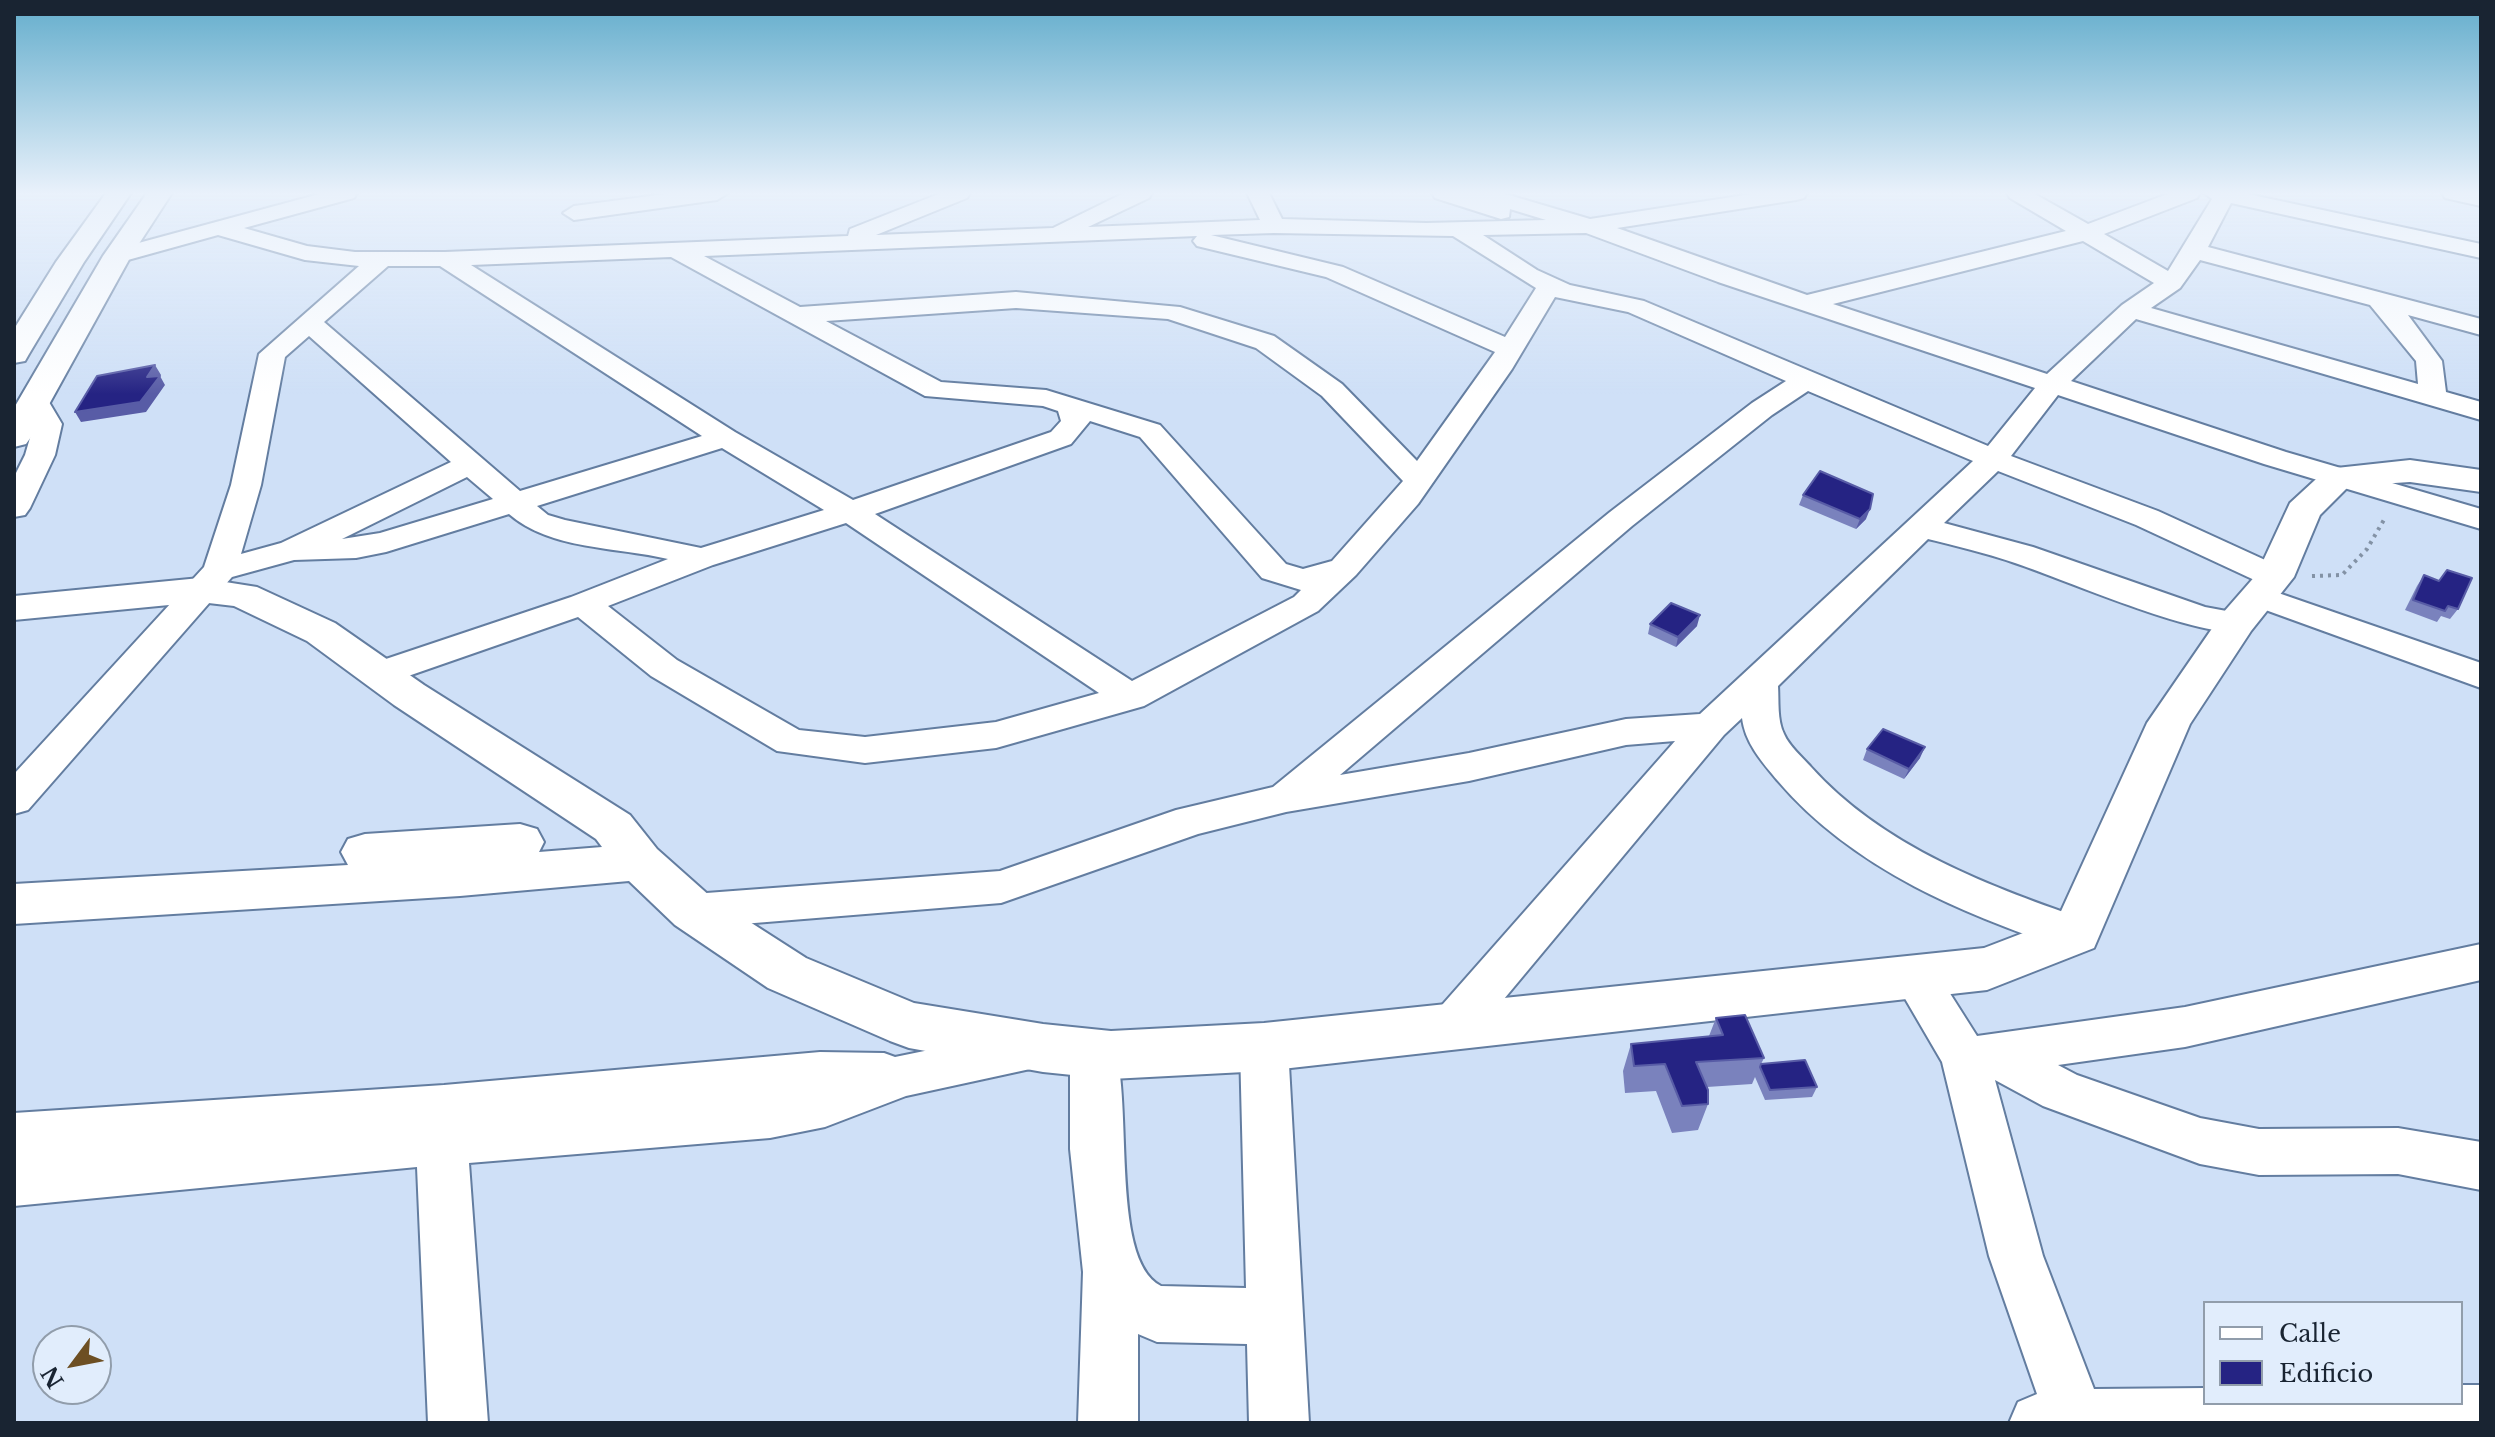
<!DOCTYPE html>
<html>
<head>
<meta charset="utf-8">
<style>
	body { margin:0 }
	#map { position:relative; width:2495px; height:1437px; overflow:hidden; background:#cfe0f7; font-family:"Libre Baskerville",serif }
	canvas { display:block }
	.frame { position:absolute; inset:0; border:16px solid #192432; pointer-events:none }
	.legend { position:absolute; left:2203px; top:1301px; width:260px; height:104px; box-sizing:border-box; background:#e1edfc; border:2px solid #919dab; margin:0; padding:10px 14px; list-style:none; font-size:24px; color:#192432 }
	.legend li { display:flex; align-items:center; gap:16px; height:40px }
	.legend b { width:40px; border:2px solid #919dab }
	.north { position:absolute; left:32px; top:1325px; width:80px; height:80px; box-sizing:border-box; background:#e1edfc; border:2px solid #919dab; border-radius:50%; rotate:238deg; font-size:22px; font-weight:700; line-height:32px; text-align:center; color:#192432 }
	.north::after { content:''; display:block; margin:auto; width:28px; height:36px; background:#6d4f23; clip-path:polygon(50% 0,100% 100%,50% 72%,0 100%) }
</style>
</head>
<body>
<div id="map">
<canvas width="2495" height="1437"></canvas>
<div class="frame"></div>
<ul class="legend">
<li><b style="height:10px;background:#fff"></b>Calle</li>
<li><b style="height:22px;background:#252383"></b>Edificio</li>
</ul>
<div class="north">N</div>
</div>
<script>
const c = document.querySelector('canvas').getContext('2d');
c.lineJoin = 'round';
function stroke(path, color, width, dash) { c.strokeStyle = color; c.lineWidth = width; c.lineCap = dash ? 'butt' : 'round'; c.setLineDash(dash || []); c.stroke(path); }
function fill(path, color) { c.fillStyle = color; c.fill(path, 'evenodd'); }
const street = new Path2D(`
	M323 193H357L354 198 244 228 307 246 355 252H445L848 236 850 229 941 193H970L967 198 876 235 1053 228 1124 193H1152L1149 198 1088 227 1260 220 1247 193H1269L1282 219 1426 223 1546 220 1510 209 1509 217 1501 219 1435 198 1432 193H1502L1590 219 1758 193H1807L1804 198 1796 200 1617 228 1807 295 2066 231 2010 198 2007 193H2033L2088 224 2170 193H2200L2197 198 2104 234 2168 271 2212 199 2204 193H2243L2481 244V258L2231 203 2208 247 2481 319V335L2408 315 2442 361 2446 392 2481 402V420L2136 319 2071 381 2286 452 2481 509V529L2264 464 2058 395 2011 456 2158 511 2287 570 2292 577 2287 584 2275 587 2263 584 2136 525 1998 471 1944 523 2033 547 2205 607 2248 615 2254 623 2248 631C2205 642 2062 578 2012 562 1985 553 1956 546 1928 539L1778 686C1779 701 1777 720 1784 734 1789 746 1802 757 1811 767 1884 848 1991 887 2092 922L2098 934 2092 946 2076 952C1967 916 1854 870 1778 781 1762 762 1745 743 1742 718L1724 735 1469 1041 1452 1047 1435 1041 1428 1027 1435 1013 1675 741 1626 745 1469 781 1286 812 1198 834 1001 903 693 928 677 923 671 911 677 899 693 894 1000 871 1176 810 1273 787 1610 512 1752 403 1786 381 1628 312 1555 297 1512 369 1418 504 1356 575 1318 611 1144 706 996 748 865 763 777 751 651 676 578 617 391 682 378 686 365 682 360 674 365 666 571 597 668 559C618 547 550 550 509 514L386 552 356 558 294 560 232 577 28 810 14 814V774L204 567 231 485 259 354 359 266 305 260 218 235 117 263 109 261 105 256 109 251ZM1274 233 1453 236 1536 288 1505 337 1343 267 1211 235ZM1586 233 1718 282 2035 388 1988 446 1644 301 1570 285 1537 270 1483 235ZM1197 236 1193 241 1197 246 1326 277 1495 352 1417 461 1342 384 1274 336 1180 307 1016 292 800 307 704 256ZM2083 241 2154 283 2122 305 2047 374 1833 304ZM671 257 925 396 1043 406 1058 411 1061 421 1051 432 853 500 735 432 471 265ZM2200 260 2370 305 2416 361 2418 384 2151 308 2180 288ZM388 266H440L702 436 520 491 324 322ZM1016 308 1168 319 1256 348 1322 396 1403 481 1332 561 1303 569 1286 564 1160 425 1046 390 941 382 826 321ZM309 336 451 462 281 543 241 554 261 485 285 357ZM1808 391 1973 461 1700 714 1626 719 1469 753 1340 775 1632 526 1772 415ZM1090 421 1140 437 1262 578 1301 590 1294 597 1132 681 875 514 1071 444ZM722 448 824 510 701 548 565 520 548 515 537 506ZM467 477 493 499 380 533 342 539ZM846 523 1099 693 996 722 865 737 799 730 677 660 608 606 713 565Z
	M673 193H728L717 200 574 220 563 213 574 206Z
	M2442 193H2481V206L2445 198Z
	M36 395 46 397 62 424 55 455 30 508 25 515 14 517V477L25 455 34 424 22 403 26 397Z
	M2261 587 2481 663V688L2249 604 2244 597 2249 590Z
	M2481 944V980L2185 1047 2058 1065 2077 1075 2200 1118 2259 1129 2398 1128 2481 1142V1190L2398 1174 2259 1175 2200 1164 2043 1106 1995 1080 2043 1256 2094 1389 2205 1388V1403H2461V1385H2481V1423H2009L2018 1402 2037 1394 1989 1256 1942 1062 1893 978 1900 965 1916 959 1932 965 1977 1036 2185 1007Z
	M1264 1027 1281 1033 1288 1047 1309 1423H1249L1247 1344 1157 1342 1138 1334V1423H1078L1083 1272 1070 1149V1053L1077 1038 1094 1032 1111 1038C1136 1089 1107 1259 1161 1286L1246 1288 1240 1047 1247 1033Z
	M1027 1030 1044 1036 1051 1051 1044 1066 906 1096 825 1127 770 1138 469 1163 488 1423H428L417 1167 14 1206V1113L444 1085 820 1052 884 1053 895 1057Z`);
const secondary = new Path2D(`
	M2410 460 2481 470V492L2410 482 2349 486 2320 515 2294 577 2251 631 2190 724 2094 948 1987 990 1264 1071 1111 1079 1043 1072 909 1048 890 1041 768 988 675 925 629 881 460 896 14 924V884L348 865 341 852 348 839 365 834 520 824 537 829 544 842 539 852 602 847 596 839 394 705 307 641 234 606 200 602 14 620V596L200 578 257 587 335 623 424 685 630 815 657 849 711 897 806 958 914 1003 1043 1024 1111 1031 1264 1023 1984 948 2057 920 2147 723 2222 614 2257 574 2290 503 2327 469Z`);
const primary = new Path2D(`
	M106 193H131L84 262 29 354 25 361 14 363V329L56 262Z
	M147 193H172L131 256 31 437 26 444 14 447V408L103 256Z`);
stroke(street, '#637da0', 4);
stroke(secondary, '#637da0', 4);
stroke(primary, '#637da0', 4);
stroke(new Path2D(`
	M2312 576 2342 575 2367 549 2385 518`), '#8392a5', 4, [3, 5]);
fill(street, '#fff');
fill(secondary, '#fff');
fill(primary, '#fff');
fill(new Path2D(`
	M1803 495 1866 519 1856 529 1799 505Z
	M2424 575 2458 609 2450 619 2441 616 2437 622 2405 610 2417 586Z
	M1650 624 1697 626 1676 647 1648 634Z
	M1867 749 1920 758 1904 779 1863 760Z
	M1716 1018 1764 1058 1761 1064 1817 1087 1812 1097 1765 1100 1755 1077 1752 1084 1707 1087 1708 1104 1698 1130 1672 1133 1656 1091 1625 1093 1623 1071 1631 1044 1709 1036Z`), '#7a82bd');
fill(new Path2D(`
	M155 365 161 375 159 377 160 376 165 385 146 412 81 422 75 412 147 377Z
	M1870 509 1866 519 1856 529 1860 519Z
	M1700 615 1697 626 1676 647 1678 637Z
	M1925 747 1920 758 1904 779 1909 769Z`), '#585ca6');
const building = new Path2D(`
	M155 365 147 377 160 376 140 402 75 412 97 376Z
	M1820 471 1873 494 1870 509 1860 519 1803 495Z
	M2447 570 2472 578 2458 609 2448 606 2445 611 2413 600 2424 575 2439 581Z
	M1671 603 1700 615 1678 637 1650 624Z
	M1883 729 1925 747 1909 769 1867 749Z
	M1745 1015 1764 1058 1696 1062 1708 1090V1104L1682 1106 1665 1064 1634 1066 1631 1044 1723 1035 1716 1018Z
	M1805 1060 1817 1087 1770 1090 1760 1067 1761 1064Z`);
fill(building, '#252383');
stroke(building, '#585ca6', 2);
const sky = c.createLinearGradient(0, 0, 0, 394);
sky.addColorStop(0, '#63adcc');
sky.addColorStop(0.49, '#e9f1fb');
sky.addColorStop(1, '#e9f1fb00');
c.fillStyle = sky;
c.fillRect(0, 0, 2495, 394);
</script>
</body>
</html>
